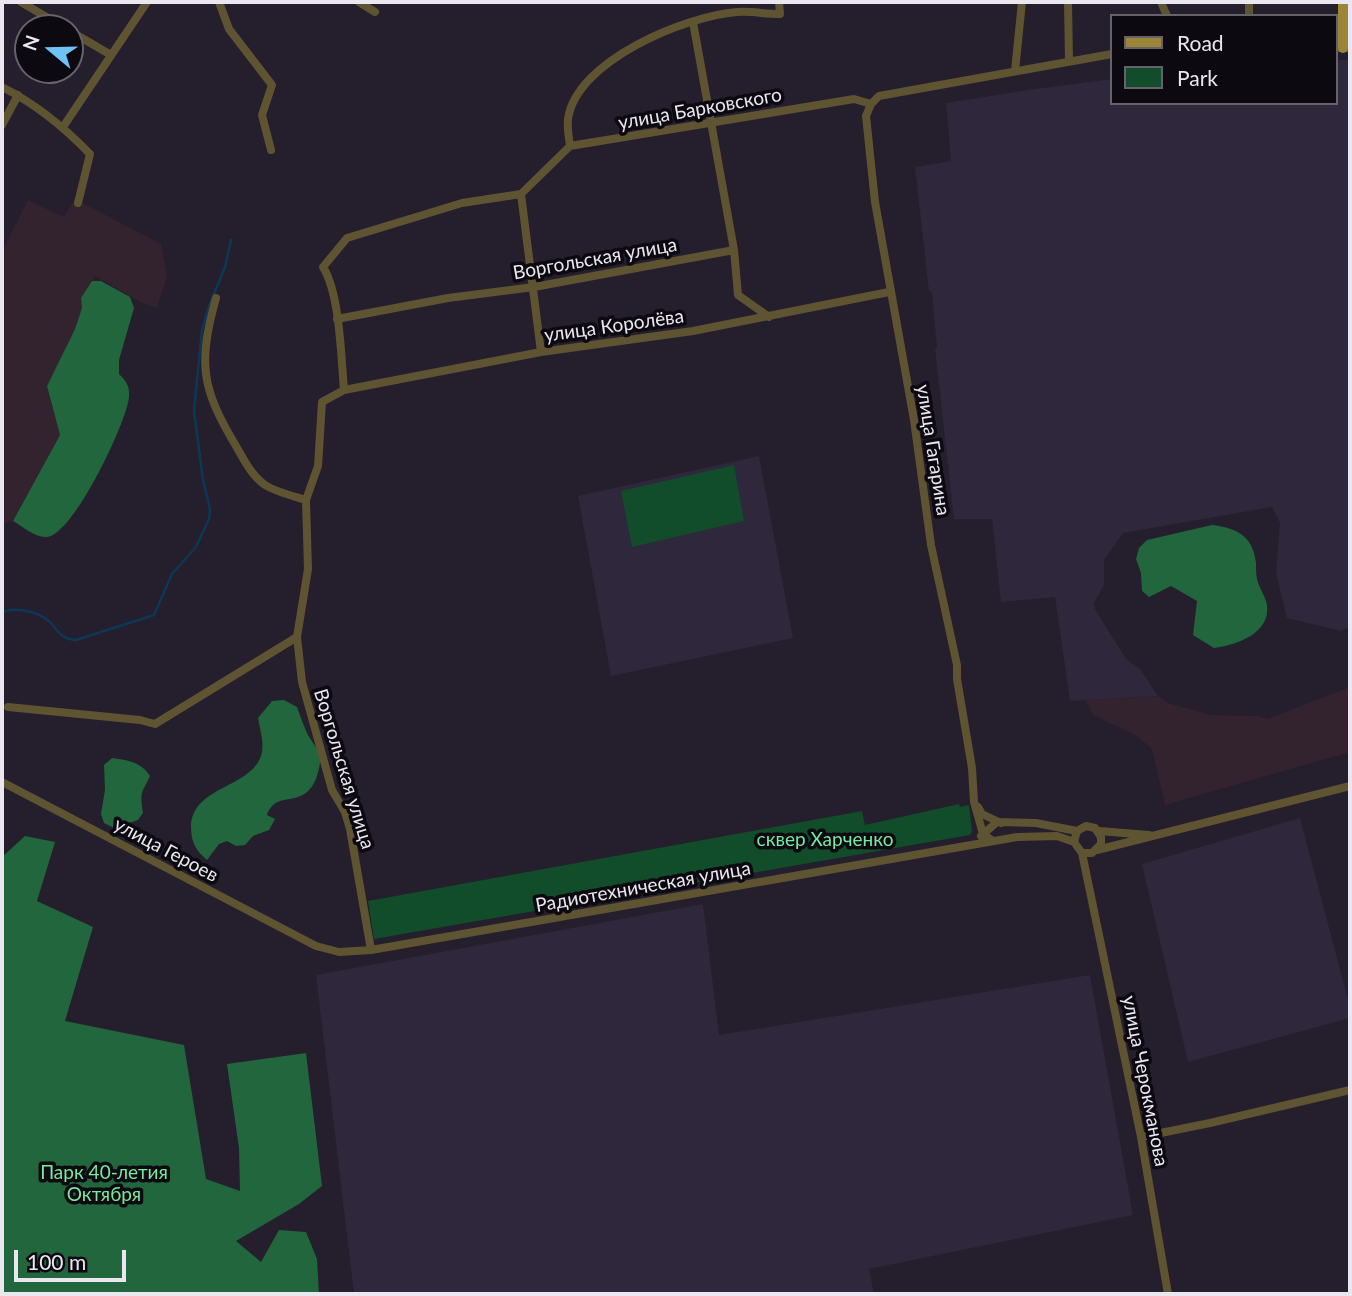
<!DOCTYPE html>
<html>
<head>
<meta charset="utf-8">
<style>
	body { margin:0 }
	#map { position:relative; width:1352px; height:1296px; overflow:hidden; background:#241e2d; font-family:Lato,sans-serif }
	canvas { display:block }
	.frame { position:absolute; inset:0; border:4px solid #eae7f1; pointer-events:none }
	.legend { position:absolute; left:1110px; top:14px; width:228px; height:91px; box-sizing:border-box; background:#0c0a10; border:2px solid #65626a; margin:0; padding:9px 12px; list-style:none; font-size:21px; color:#eae7f1 }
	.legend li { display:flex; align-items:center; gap:14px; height:35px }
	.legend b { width:35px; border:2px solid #65626a }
	.north { position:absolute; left:14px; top:14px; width:70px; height:70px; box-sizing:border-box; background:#0c0a10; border:2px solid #65626a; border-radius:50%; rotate:289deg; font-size:19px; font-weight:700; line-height:28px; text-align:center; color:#eae7f1 }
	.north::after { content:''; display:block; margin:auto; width:24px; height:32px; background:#6fc2f4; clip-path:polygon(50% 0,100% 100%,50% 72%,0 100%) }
	.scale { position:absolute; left:14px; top:1250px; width:112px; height:32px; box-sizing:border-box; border:4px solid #eae7f1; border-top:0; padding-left:9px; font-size:21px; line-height:24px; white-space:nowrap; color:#eae7f1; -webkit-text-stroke:5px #0c0a10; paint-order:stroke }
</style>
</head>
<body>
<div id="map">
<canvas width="1352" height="1296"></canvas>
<div class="frame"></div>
<ul class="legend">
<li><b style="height:9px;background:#9b8536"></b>Road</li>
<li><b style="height:19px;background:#114c2b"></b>Park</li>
</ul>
<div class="north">N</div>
<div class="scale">100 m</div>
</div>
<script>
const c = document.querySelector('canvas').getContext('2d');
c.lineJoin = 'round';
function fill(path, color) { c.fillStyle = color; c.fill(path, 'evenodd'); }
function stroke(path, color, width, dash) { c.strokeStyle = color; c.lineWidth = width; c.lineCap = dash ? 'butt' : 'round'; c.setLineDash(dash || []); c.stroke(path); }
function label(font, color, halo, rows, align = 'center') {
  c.font = font + ' Lato,sans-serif'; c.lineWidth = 7; c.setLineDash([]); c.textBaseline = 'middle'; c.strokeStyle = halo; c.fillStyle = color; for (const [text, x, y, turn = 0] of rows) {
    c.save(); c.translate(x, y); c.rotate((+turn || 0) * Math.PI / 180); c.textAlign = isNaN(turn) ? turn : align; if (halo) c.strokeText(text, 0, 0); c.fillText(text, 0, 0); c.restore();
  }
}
fill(new Path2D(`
	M1350 687V752L1165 805 1152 749 1137 736 1093 715 1085 700 1158 696 1168 703 1211 715 1258 716 1267 719Z`), '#32232e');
fill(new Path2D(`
	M1336 60H1350V627L1341 631 1287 618 1276 573 1280 523 1272 507 1123 533 1104 560V585L1094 603 1095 609 1126 659 1140 669 1158 696 1070 701 1055 597 1001 602 992 519H954L935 349 937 348 932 292 929 291 915 167 951 161 946 103 1028 90 1112 79V103H1336Z
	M759 456 793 638 611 676 578 496Z
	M1300 818 1350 1007V1018L1188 1062 1142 864Z
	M703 904 719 1035 1090 975 1133 1215 869 1269 874 1294H354L316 975Z`), '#2f273b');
fill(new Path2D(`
	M75 199 161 244 167 276 157 308 142 303 95 276 81 298 82 308 75 329 47 386 60 435 13 521 2 524V251L28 200 64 217Z`), '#32232f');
fill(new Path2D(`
	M734 465 744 521 632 547 621 491Z
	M959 804 960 807 969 805 972 831 970 835 374 939 368 901 862 811 865 825Z`), '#114c2b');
fill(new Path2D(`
	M92 281H101L130 297 134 308 119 360V374C126 381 130 386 129 397 127 422 72 538 46 537 34 537 22 526 13 521L60 435 47 386 75 329 82 308 81 298Z
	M1212 525C1237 528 1253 536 1256 563 1256 568 1256 574 1257 579 1259 588 1265 595 1267 605 1271 633 1237 645 1214 648L1193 635 1197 601 1171 586 1149 597 1142 591 1141 573 1136 559 1139 548 1147 540Z
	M284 700 297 707C300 715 303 724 307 733 310 740 319 749 320 757 321 763 318 773 316 779 302 811 277 788 267 815L275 819 269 830 253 836 245 845 236 846 227 841 219 844 207 860C196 851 191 842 191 827 192 786 249 789 261 756 265 744 260 730 258 718L272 701Z
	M112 758C128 760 141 762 150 776 141 795 140 791 143 813L138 820 114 828 104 823 101 814 105 790 104 765Z
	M25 836 55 842 37 901 93 927 65 1021 184 1045 206 1179 240 1191 239 1148 227 1064 306 1053 322 1186 299 1204 236 1241 261 1262 279 1230 306 1232 317 1259 319 1294H2V857Z`), '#21663d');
stroke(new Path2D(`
	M2 612C16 607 38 611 50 622 59 632 61 639 76 640L154 615 172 574 196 547 209 519 210 509 203 480 194 411 202 330 209 306 225 267 231 240`), '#0c3857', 2.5);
stroke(new Path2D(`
	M21 2 65 28
	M219 2 229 29 272 85 262 115 271 150
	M359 2 375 12
	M1068 2 1069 61
	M1161 2 1167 16
	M1249 2V16
	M693 22 734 250 738 295 769 317
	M70 31 111 55
	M1336 48H1350
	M1015 71 1022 2
	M2 87C36 104 64 127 90 154L78 203
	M2 125 18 95
	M63 127 147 2
	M570 146C569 138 567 128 568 119 576 61 685 16 737 12 750 11 766 14 780 14L779 2
	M521 194 541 352
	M216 298C198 363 201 388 236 446 244 460 252 476 265 485 276 492 293 496 306 500
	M337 319 448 298 534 287 734 250
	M344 390C341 357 340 294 323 267L347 238 462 203 521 194 570 146 854 99 871 104
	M8 707 140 720 155 724 297 637
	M2 782 316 946 339 952 371 950 1017 837 1057 836 1074 842 1082 853H1092L1101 844V837L1095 828 1086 826 1077 831 1074 842
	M978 807 982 814 1001 823
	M1099 831 1149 835
	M981 836 997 822 1036 823 1077 831
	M993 841 983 834 974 802 972 768 957 679V665L931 545 914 420 875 202 866 116 871 104 879 96 1112 54
	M1097 850 1350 786
	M1082 853 1141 1137 1168 1294
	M371 950 350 829 345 812 332 790 302 682 297 637 308 569 306 500 318 466 322 402 344 390 541 352 693 331 889 292
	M1141 1137 1210 1123 1350 1090`), '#5e5431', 8);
stroke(new Path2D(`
	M1343 48V2`), '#9b8536', 10);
label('19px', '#eae7f1', '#0c0a10', [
	["улица Барковского",700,109,-10],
	["Воргольская улица",595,259,-10],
	["улица Королёва",614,326,-8],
	["улица Гагарина",933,450,81],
	["Воргольская улица",344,769,73],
	["улица Героев",166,850,28],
	["Радиотехническая улица",643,887,-10],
	["улица Черокманова",1145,1081,79]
]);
label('19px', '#75e9a0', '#0c0a10', [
	["сквер Харченко",825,840],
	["Парк 40-летия",104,1173],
	["Октября",104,1195]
]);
</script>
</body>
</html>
